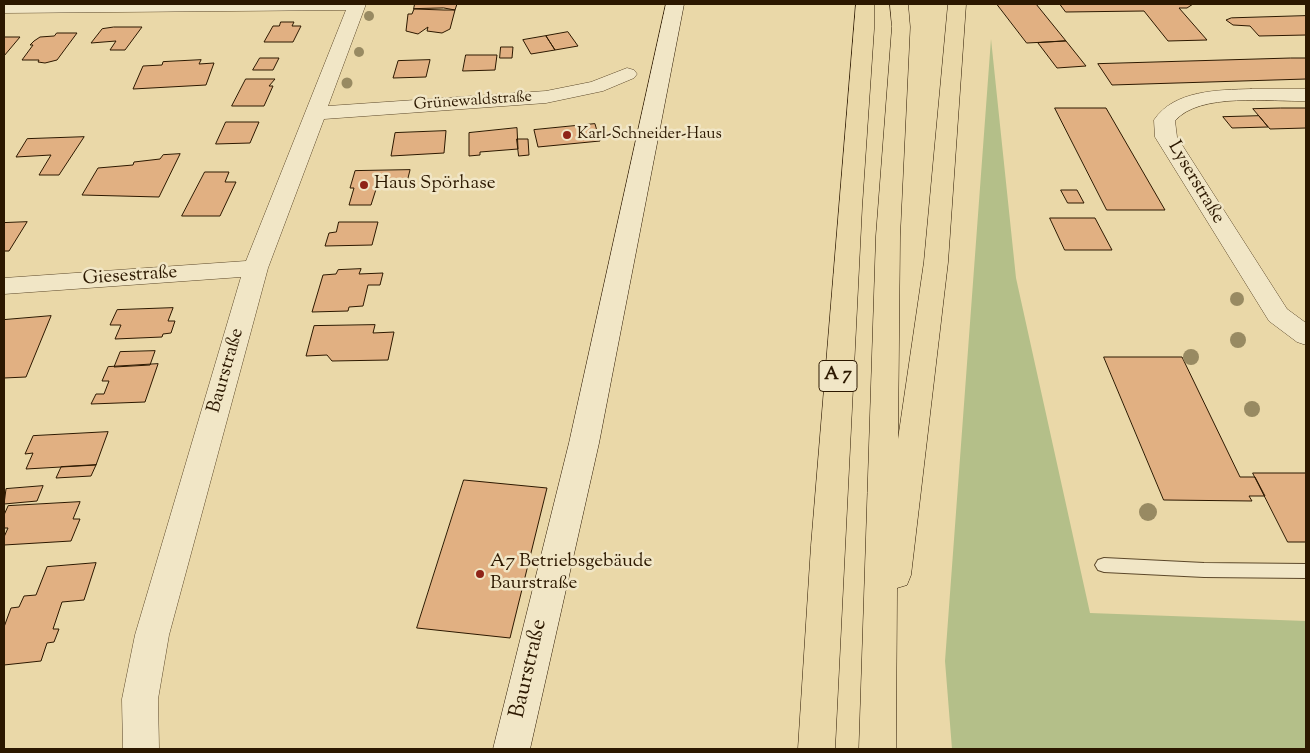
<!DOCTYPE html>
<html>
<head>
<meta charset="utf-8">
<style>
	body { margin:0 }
	#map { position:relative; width:1310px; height:753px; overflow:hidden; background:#ead8a8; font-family:"Sorts Mill Goudy",serif }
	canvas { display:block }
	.frame { position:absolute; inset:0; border:5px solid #2c1800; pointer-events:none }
</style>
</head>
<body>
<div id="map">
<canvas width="1310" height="753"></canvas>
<div class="frame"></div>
</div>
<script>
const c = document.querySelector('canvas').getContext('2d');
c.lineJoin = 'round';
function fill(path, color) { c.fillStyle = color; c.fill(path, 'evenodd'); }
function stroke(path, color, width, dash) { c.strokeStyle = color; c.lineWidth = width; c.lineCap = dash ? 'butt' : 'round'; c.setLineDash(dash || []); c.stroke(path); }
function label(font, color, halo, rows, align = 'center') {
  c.font = font + ' "Sorts Mill Goudy",serif'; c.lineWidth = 5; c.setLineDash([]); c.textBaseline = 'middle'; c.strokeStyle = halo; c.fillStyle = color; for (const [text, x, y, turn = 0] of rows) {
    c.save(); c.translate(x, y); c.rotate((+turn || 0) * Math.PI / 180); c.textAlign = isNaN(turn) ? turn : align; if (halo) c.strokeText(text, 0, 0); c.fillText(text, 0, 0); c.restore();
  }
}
fill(new Path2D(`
	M991 39 1016 278 1090 613 1306 621V749H952L945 661Z`), '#b4bf89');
const building = new Path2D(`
	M415 4H457L455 10H444L414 9Z
	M997 4H1036L1066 41 1027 43Z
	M1060 4H1193L1187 8H1179L1207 40 1168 41 1144 11 1066 12Z
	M444 8 455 10 450 29 442 33 427 31 428 27 418 34 406 31 408 14H412L414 9Z
	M1306 16V35L1259 36 1250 26 1233 25 1226 20 1231 18Z
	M281 22H294L292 26H301L293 42H264L273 26H279Z
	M114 27H142L125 50H110L116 41 91 43 102 29Z
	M568 32 578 46 555 50 546 36Z
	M57 33H77L57 60 45 63 38 62 39 60H22L33 45H30L34 41 40 37 54 36Z
	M546 36 555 50 531 54 523 40Z
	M4 37H20L4 56Z
	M1066 41 1086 66 1057 68 1038 43Z
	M501 47H513L512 58H500Z
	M466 55H497L495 70 463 71Z
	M260 58H279L273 70H253Z
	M1291 58H1306V79L1112 85 1098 64Z
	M201 60 199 64 214 63 206 85 133 89 143 66 162 65 163 62Z
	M430 60 426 77 393 78 398 61Z
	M246 79H275L269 86H273L264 106H232Z
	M1055 108H1106L1165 210H1107Z
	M1281 108H1306V128L1270 129 1253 109Z
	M1259 116 1268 127 1232 128 1223 117Z
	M226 122H259L250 143 216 144Z
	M595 124 600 141 538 147 534 130Z
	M517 128 518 149 480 152V155L469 156V133Z
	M446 131 444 153 391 156 395 133Z
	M84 137 59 175H39L51 155 16 157 27 139Z
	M517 139H528L529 155 519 156Z
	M180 154 159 197 82 195 98 168 133 165 134 162 160 159 163 155Z
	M410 170 407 182 378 183 371 205H349L354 188H350L355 171Z
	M205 172H229L225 182H236L220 216H182Z
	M1061 190H1077L1084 203H1068Z
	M1050 218H1095L1112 250H1065Z
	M27 222 9 251H4V223Z
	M339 222H378L372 245 325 246 329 233 336 232Z
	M361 269 359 274 383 273 380 285H368L363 306 349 307 348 311 312 312 323 275 336 274 338 270Z
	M173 308 168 321H175L171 333 163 334 162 337 115 339 121 325H110L117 310Z
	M51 316 26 377 4 378V320Z
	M375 325 373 333 394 332 388 360 332 361 327 355 306 356 314 326Z
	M155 351 150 365 114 367 120 352Z
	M1104 357H1182L1240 477H1255L1265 496H1249L1252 501 1164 500Z
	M158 364 145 402 91 404 96 394H104L109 381H102L108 367Z
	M108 432 96 465 26 469 33 453 25 454 33 436Z
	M96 465 91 476 56 478 61 467Z
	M1253 473H1306V542H1288Z
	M464 480 547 488 510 638 417 628Z
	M43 486 37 501 4 504 6 489Z
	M80 502 73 519H80L71 541 4 545V537L8 528H4V515L8 506Z
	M96 563 84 600 62 602 53 629H59L54 642 47 643 41 661 4 665V627L11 608 19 607 24 596 36 595 47 567Z`);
fill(building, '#e1b082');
stroke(building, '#2c1800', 1);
const lane = new Path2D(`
	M1104 558 1204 563 1306 564V578L1204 577 1104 572 1098 570 1095 565 1098 560Z`);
const street = new Path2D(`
	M4 4H366L328 106 546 91 591 82 627 68 634 70 637 74 634 78 603 91 546 103 324 119 268 268 169 635 158 699 159 749H123L122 699 135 635 241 277 4 294V278L246 261 346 10 4 13Z
	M1251 89H1306V101C1271 102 1199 92 1175 121L1177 137 1287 309 1306 323V345L1297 342 1269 321 1155 137 1154 120C1174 90 1218 90 1251 89Z`);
const secondary = new Path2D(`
	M666 4H684L599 443 530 749H493L569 443Z`);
const highway = new Path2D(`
	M856 4H874V29L862 207 835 749H798L811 546Z
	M890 4H908L910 27 900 236 898 439 924 262 948 4H966L948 262 911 575 907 585 897 588 896 749H859L876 236 892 27Z`);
stroke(lane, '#5c482a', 2);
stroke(street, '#5c482a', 1);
stroke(secondary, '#2c1800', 1);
stroke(highway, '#2c1800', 1);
fill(lane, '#f1e6c6');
fill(street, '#f1e6c6');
fill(secondary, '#f1e6c6');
fill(highway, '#ead8a8');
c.fillStyle = '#988a62';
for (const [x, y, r] of [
	[369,16,5],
	[359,52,5],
	[347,83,5.5],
	[1237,299,7],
	[1238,340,8],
	[1191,357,8],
	[1252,409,8],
	[1148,512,9]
]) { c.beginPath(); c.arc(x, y, r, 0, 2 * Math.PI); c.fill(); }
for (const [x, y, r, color] of [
	[567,135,5,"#8f2418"],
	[364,185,5,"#8f2418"],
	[480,574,5,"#8f2418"]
]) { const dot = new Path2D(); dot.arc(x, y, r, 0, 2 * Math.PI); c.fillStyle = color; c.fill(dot); stroke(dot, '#f1e6c6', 2); }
label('16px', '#2c1800', '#f1e6c6', [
	["Grünewaldstraße",473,102,-4]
]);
label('16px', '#2c1800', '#f1e6c6', [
	["Karl-Schneider-Haus",577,135]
], 'left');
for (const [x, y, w] of [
	[838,376,38]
]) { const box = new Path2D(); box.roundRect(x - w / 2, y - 15.5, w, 31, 4); c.fillStyle = '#f1e6c6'; c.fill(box); stroke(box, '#2c1800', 1); }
label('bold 18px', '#2c1800', null, [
	["A 7",838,376]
]);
label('19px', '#2c1800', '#f1e6c6', [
	["Lyserstraße",1195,183,59],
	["Giesestraße",130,277,-4],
	["Baurstraße",227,371,-74]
]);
label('19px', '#2c1800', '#f1e6c6', [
	["Haus Spörhase",374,185],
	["A7 Betriebsgebäude",490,563],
	["Baurstraße",490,585]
], 'left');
label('22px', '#2c1800', '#f1e6c6', [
	["Baurstraße",530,669,-77]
]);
</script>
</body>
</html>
